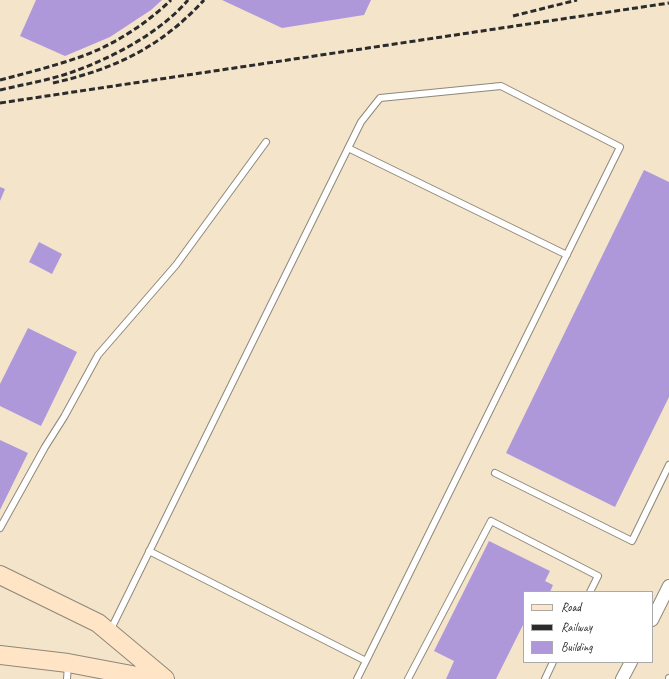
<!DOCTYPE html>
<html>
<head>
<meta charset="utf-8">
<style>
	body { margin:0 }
	#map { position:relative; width:669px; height:679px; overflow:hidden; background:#f3e4ca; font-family:Caveat,sans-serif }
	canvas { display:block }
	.legend { position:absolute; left:523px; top:591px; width:130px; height:72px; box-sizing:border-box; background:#fff; border:1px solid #aaa; margin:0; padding:5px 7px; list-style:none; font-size:12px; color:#2b2b2b }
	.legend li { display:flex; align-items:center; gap:8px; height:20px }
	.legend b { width:20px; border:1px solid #aaa }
</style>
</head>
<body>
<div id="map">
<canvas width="669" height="679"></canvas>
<ul class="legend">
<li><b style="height:5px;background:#ffe4c6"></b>Road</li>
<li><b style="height:5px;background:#2b2b2b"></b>Railway</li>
<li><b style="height:11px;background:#ae98da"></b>Building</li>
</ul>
</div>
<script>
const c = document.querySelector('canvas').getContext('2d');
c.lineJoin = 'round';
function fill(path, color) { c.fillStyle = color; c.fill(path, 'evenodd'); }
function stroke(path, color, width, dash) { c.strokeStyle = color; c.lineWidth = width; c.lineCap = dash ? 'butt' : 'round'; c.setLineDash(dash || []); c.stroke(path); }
fill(new Path2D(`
	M36 0H162L151 10 110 37 65 56 20 36Z
	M222 0H371L364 15 282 28Z
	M644 170 669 182V397L615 507 506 453Z
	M0 187 5 189 0 201Z
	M39 242 62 254 52 274 29 262Z
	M28 328 77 352 41 426 0 406V384Z
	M0 440 28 453 0 510Z
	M489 541 550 571 545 581 553 585 550 592H524V623L496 679H446L454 661 434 651Z`), '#ae98da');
const service = new Path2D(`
	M348 148 567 255
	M495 473 632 541 669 465
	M0 528 45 447 64 417 98 355 176 265 266 142
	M149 551 366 661 357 679
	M110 631 361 122 380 98 501 86 620 147 366 661
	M67 679 68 665
	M408 679 491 521 598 576 590 592
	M545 679 553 662
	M669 679V678`);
const minor = new Path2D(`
	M652 620 669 586
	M622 679 631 662`);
const secondary = new Path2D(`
	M0 575 98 623 165 679
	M0 655 68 663 153 679`);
stroke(service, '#8f887a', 8);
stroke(minor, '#8f887a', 14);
stroke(secondary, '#8f887a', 20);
stroke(service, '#fff', 6);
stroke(minor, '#fff', 12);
stroke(secondary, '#ffe4c6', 18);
stroke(new Path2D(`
	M513 16 577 0
	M0 80C27 73 54 66 80 57 114 45 146 24 171 0
	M53 83C115 69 161 47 204 0
	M0 90C25 84 51 80 75 71 114 57 161 32 188 0
	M0 103 669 3`), '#2b2b2b', 3, [6, 3]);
</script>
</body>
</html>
